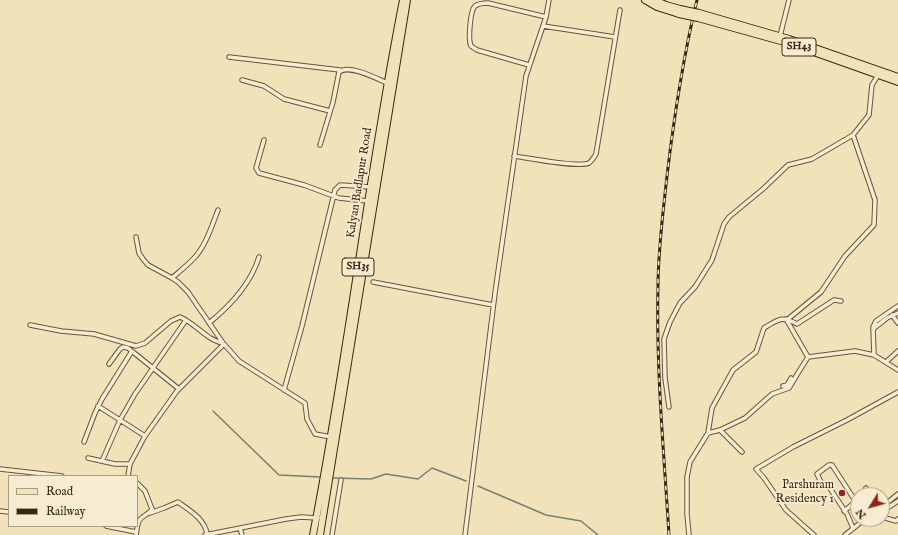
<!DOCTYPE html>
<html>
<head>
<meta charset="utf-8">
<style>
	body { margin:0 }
	#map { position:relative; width:898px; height:535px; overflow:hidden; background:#f1e2ba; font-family:"IM FELL English",serif }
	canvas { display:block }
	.legend { position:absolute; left:8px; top:475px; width:130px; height:52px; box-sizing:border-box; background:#f6ecd2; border:1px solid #ab9d84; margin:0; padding:5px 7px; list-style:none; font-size:12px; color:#3a2610 }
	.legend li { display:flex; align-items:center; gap:8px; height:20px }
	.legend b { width:20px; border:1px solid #ab9d84 }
	.north { position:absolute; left:850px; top:487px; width:40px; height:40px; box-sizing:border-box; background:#f6ecd2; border:1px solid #ab9d84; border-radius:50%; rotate:233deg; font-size:11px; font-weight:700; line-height:16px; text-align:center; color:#3a2610 }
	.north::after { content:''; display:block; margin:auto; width:14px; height:18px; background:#8f2418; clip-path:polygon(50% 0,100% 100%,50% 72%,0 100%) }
</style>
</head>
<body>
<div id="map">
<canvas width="898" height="535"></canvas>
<ul class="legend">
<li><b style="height:5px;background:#f1e2ba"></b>Road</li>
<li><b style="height:5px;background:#3a2610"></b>Railway</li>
</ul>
<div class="north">N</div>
</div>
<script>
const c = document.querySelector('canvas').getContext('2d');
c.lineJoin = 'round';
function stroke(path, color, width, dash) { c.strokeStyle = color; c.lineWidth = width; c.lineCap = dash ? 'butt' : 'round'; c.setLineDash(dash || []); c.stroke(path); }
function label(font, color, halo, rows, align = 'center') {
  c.font = font + ' "IM FELL English",serif'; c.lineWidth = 3.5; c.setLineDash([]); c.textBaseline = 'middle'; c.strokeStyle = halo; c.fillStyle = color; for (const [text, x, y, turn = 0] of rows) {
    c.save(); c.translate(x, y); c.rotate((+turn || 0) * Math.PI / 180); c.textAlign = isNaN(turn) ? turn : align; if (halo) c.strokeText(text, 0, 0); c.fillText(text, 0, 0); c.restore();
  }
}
stroke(new Path2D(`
	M213 411 279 475 320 477
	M332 478 371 479 386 474 418 479 432 468 466 481
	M478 486 546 515 581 521 598 535`), '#748172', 1.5);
const minor = new Path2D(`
	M543 26 615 37
	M780 36 789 0
	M229 57 340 70
	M529 65 477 50 471 46C468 40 470 11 475 6 479 3 483 3 488 3L546 17
	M242 80 264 86 284 99 330 111
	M264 140 256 168 259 173 304 185 339 198 368 201
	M320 145 333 102 339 72C349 64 376 78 387 83
	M514 156C528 158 579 168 589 163 592 161 594 157 596 154L620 10
	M136 237 139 253 143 259 148 265 172 278 178 282 188 292 223 343
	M172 278C180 271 189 264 196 256 206 244 212 226 218 210
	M373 282 493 305
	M892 315 898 323
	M786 319 808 357 855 351 874 355 898 370
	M788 319 821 292 845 256 874 225 875 200 853 135 869 115 872 85 878 75
	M209 323C230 306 251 283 259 257
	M30 325 61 331 94 334 136 346 145 343 171 321 180 317C195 323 208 341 223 343
	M873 329 887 318 898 313
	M874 355 873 327 876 321 898 306
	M886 362 898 351
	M109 364 120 349 123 347 128 348 179 389
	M783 386 787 385 791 378
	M284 390 302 326 335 190 340 185 371 187
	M98 406 145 436
	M669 407 665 378 664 339 670 322 680 303 695 287 712 260 724 224 729 217 763 189 788 165 812 159 853 135
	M720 430 745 418 772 394 789 388 798 373 808 357
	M708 433 712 408 733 370 756 352 764 328C778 320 781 315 797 324L834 300 841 301
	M84 442 95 413 102 399 132 351
	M88 458 115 464H130
	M102 461 120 420 135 394 186 320
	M0 469 62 476
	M128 476 130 464 145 436 177 391 224 344 239 361 305 403 307 419 315 434 331 437
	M866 488 870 495
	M882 507 898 494
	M882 509H886L898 501
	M0 511 9 512
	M844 511 858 500
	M150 513 164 508 178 502C189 510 205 519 207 534
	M882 517 896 521 898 519
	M106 526 136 532
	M240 528 242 535
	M853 528 847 514 829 487 822 484 817 474 829 465H832L856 502
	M136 535C137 531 137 525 139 521 142 515 149 515 152 509L145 491 137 483
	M205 535 286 519 301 517 318 518
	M332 535 341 480
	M465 535 495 293 526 76 546 17 549 0
	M689 535 687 514V477L690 462 708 433 720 430 742 452
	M814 535 786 510 764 478 756 469 793 447 847 420 898 392
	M845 535 865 519`);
const primary = new Path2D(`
	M645 0 657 7 679 14
	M654 0 666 5 680 9
	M699 13 789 39 898 77
	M698 18 788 43 898 82
	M313 535C348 357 368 177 403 0
	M320 535 407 0`);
stroke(minor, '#68553a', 5.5);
stroke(primary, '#3a2610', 8);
stroke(minor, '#f6ecd2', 3.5);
stroke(primary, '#f1e2ba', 6);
const rail = new Path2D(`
	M669 535C664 453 656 370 658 287 658 250 663 213 667 176 674 117 683 58 697 0`);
stroke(rail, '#3a2610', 3);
stroke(rail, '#f6ecd2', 1.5, [4.5]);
const primaryBridge = new Path2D(`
	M680 9 699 13
	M679 14 698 18`);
stroke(primaryBridge, '#3a2610', 8, []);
stroke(primaryBridge, '#f1e2ba', 6);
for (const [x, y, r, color] of [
	[842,493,4,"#8f2418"]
]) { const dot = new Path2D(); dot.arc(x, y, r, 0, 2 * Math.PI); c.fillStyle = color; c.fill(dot); stroke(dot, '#f6ecd2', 1.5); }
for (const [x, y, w] of [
	[799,47,34],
	[358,267,32]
]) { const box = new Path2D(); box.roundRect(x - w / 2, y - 9, w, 18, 3); c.fillStyle = '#f6ecd2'; c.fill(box); stroke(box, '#3a2610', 1); }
label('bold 11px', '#3a2610', null, [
	["SH43",799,47],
	["SH35",358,267]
]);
label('12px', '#3a2610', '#f6ecd2', [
	["Kalyan Badlapur Road",360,183,-81]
]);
label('12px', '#3a2610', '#f6ecd2', [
	["Parshuram",834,486],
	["Residency 1",834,500]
], 'right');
</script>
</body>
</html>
